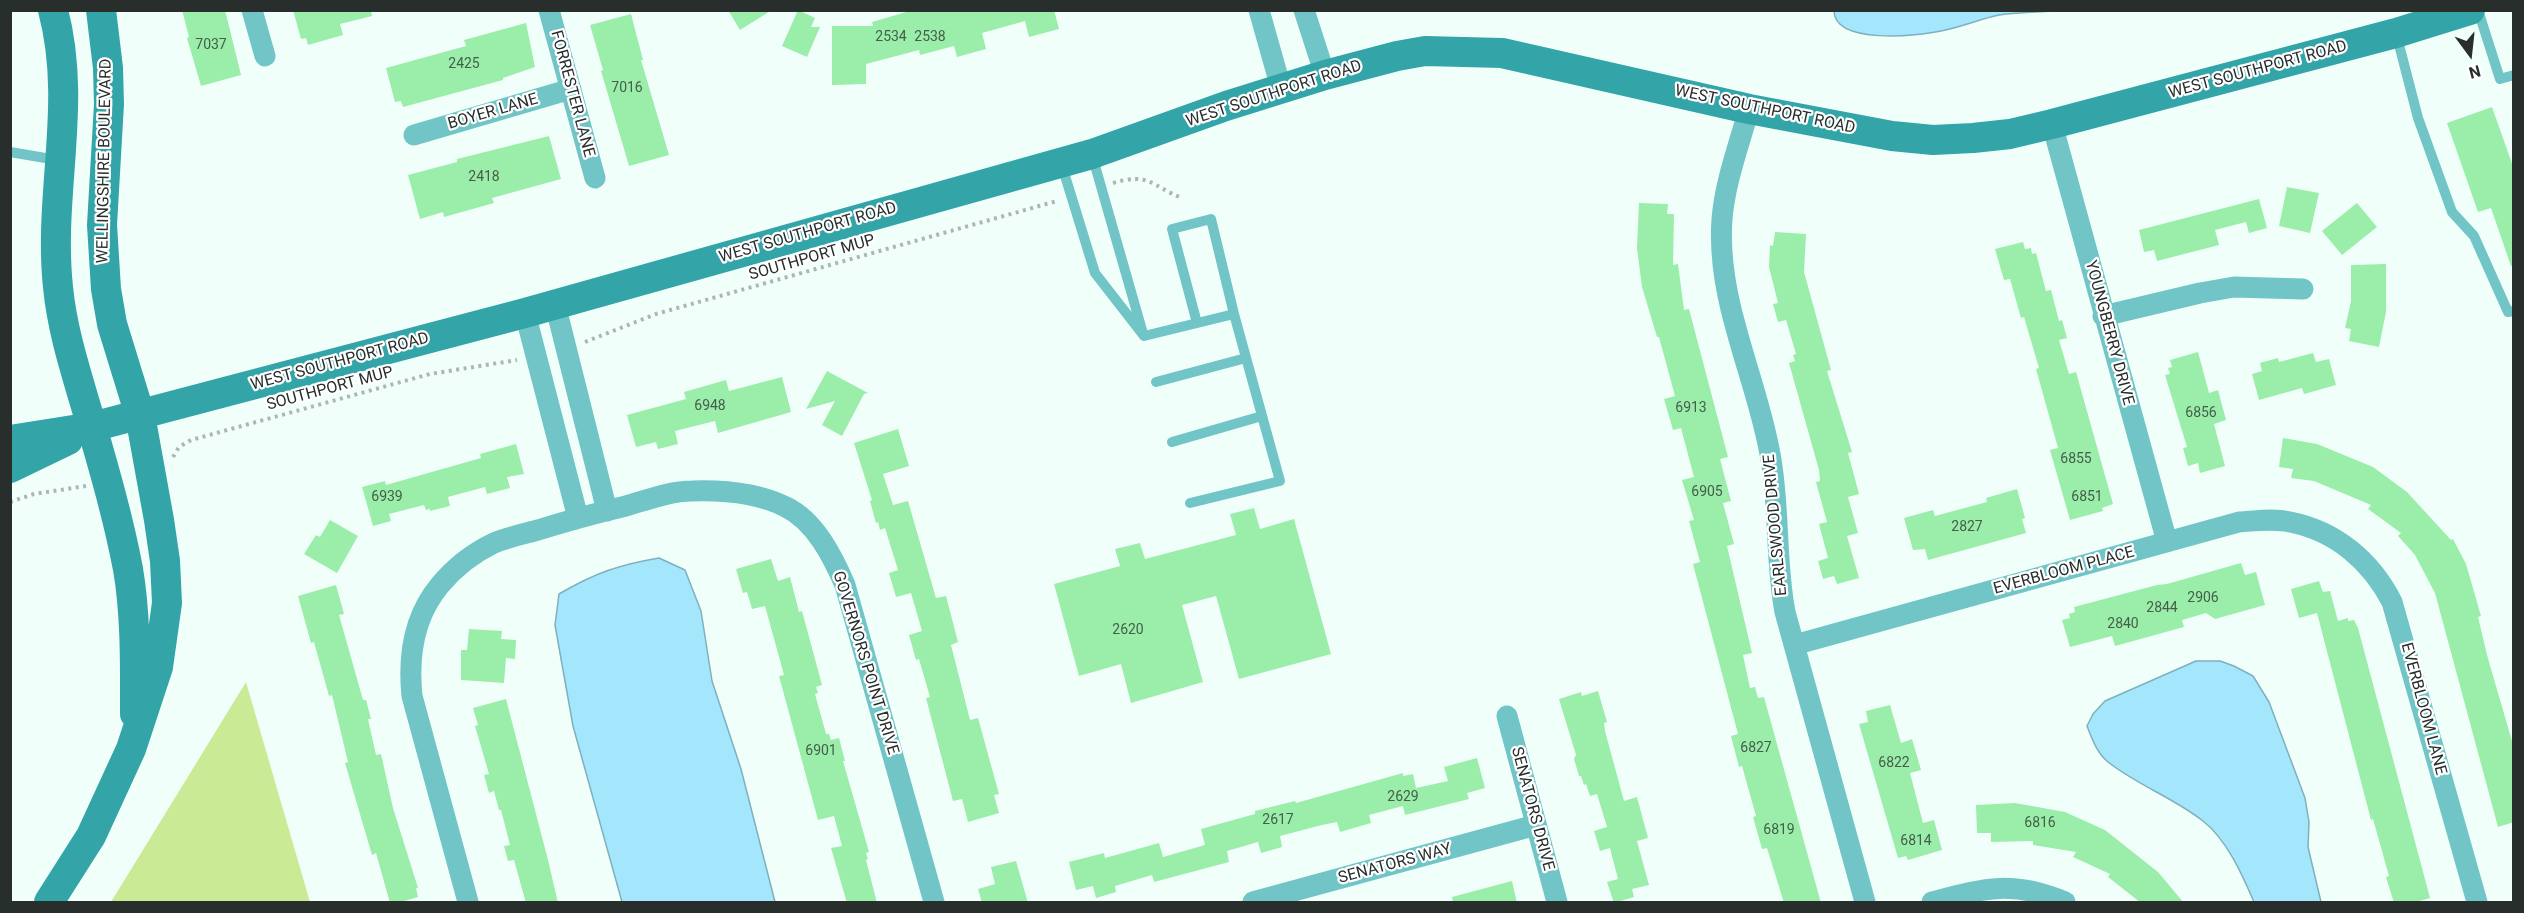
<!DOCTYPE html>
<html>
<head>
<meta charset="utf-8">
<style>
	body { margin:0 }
	#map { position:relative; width:2524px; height:913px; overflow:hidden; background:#f1fffa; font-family:Roboto,sans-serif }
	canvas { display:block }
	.frame { position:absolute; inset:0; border:12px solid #272e2b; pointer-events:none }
	.north { position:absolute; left:2440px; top:24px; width:60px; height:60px; -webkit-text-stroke:4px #fff; paint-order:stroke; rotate:165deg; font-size:16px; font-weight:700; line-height:24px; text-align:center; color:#272e2b }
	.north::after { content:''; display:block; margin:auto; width:21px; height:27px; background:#272e2b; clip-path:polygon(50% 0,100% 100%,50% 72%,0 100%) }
</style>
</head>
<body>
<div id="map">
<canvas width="2524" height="913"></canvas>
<div class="frame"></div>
<div class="north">N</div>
</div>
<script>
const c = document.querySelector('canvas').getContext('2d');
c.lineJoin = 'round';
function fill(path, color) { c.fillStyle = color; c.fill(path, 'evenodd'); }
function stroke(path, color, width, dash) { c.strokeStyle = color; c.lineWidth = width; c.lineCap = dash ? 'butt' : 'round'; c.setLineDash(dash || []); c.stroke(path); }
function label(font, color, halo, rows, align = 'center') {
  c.font = font + ' Roboto,sans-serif'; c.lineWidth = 4.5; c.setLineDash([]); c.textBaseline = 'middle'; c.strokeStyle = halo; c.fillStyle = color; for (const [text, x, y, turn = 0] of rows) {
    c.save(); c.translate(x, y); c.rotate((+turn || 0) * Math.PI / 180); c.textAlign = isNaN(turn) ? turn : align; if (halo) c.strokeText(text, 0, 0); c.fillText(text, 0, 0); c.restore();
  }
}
fill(new Path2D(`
	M246 682 310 902H111Z`), '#cbea95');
const water = new Path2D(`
	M1834 11V10L2054 11C2036 12 2017 12 1999 15 1980 19 1961 27 1941 31 1918 36 1835 45 1834 11Z
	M659 558 685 570 701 611 712 681 741 769 775 902H622L573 726 555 625 559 594C595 573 618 565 659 558Z
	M2196 661H2220L2234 666 2253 676 2269 702 2305 798 2309 822 2308 847 2321 902H2254C2242 874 2227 840 2203 821 2174 798 2137 785 2108 762 2097 753 2092 739 2087 726L2093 714 2105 701Z`);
fill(water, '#a4e7fd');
stroke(water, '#7eb0be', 1.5);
fill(new Path2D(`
	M182 10H225L241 75 201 86 187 38 189 37Z
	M293 10H371L372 16 340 24 343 35 308 45 306 38 301 39Z
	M728 10H772L740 30Z
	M798 10 815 18 811 27H820L807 57 782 46Z
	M913 10H1054L1059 29 1029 37 1025 21 982 33 986 49 957 57 954 46 920 55 919 50 866 64V84L832 85V26H873L872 22Z
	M631 14 643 60H641L669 155 629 166 601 71 603 70 590 25Z
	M526 23 535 67 503 78V80L403 107 401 101 395 102 386 68 466 46 464 40Z
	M2492 107 2514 169V265L2511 266 2491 208 2478 212 2447 123Z
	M549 136 561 179 492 198 494 203 444 217 443 212 420 219 408 175 457 162V159Z
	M2287 187 2319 193 2310 233 2279 226Z
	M2259 199 2267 228 2249 233 2246 222 2215 230 2219 245 2157 261 2154 250 2144 252 2139 230Z
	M1639 203 1668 204 1667 214H1674L1673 265 1678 264 1684 310 1689 309 1728 457 1720 459 1731 501 1723 503 1734 544 1727 546 1752 653 1743 655 1750 688 1755 687 1758 698 1764 697 1821 903H1784L1767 848 1762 849 1753 817 1756 816 1742 766 1739 767 1731 736 1738 734 1693 564 1700 562 1689 521 1694 520 1682 480 1694 477 1681 428 1673 430 1664 399 1675 396 1659 337H1657L1642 287 1637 248Z
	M2357 203 2377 227 2342 255 2322 231Z
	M1775 232 1806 234 1804 272 1831 370 1827 371 1852 452 1848 453 1859 494 1848 497 1858 533 1847 536 1859 578 1837 584 1834 576 1823 579 1818 561 1828 558 1819 524 1827 522 1816 482 1820 481 1819 470 1789 363 1795 361 1793 355 1796 354 1786 320 1778 322 1773 304 1778 303 1769 267 1770 245 1773 246Z
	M2023 242 2025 249 2031 248 2032 254 2036 253 2046 291 2051 290 2059 321 2062 320 2067 338 2059 340 2069 374 2076 372 2113 504 2102 508 2103 511 2070 520 2050 450 2058 448 2036 369 2039 368 2024 317 2021 318 2010 279 2004 280 1995 249Z
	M2386 264V312L2379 347 2349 341 2351 329 2345 328 2351 301V265Z
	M2198 352 2209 393 2218 390 2226 420 2214 424 2225 466 2200 473 2198 463 2188 466 2183 448 2187 447 2165 375 2170 374 2168 368 2172 367 2170 360Z
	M2313 353 2316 362 2329 359 2336 385 2304 394 2302 388 2259 400 2252 374 2262 371 2260 363 2278 358 2279 362Z
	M827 371 868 393 864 394 842 436 822 425 835 401 806 409Z
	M782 377 791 412 718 433 715 421 675 431 678 444 658 449 656 442 636 447 627 415 686 399 684 392 726 380 729 391Z
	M898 429 909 466 883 474 893 505 908 501 936 598 946 596 958 642 951 645 970 720 978 718 999 794 994 795 999 813 968 822 962 799 953 801 926 698 930 697 919 659 916 660 909 635 922 631 911 593 896 597 889 573 898 570 885 528 880 530 878 522 876 523 870 501 872 500 854 443Z
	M2283 438 2317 444 2373 467 2407 492 2451 540 2453 539 2466 564 2481 616 2478 617 2487 655 2514 748V822L2498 827 2435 593 2415 555 2398 536 2401 533 2368 509 2371 505 2314 481 2291 478 2293 469 2279 467Z
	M516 444 524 474 507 477 510 488 487 494 485 487 448 497 450 506 430 511V509L426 510 424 505 389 514 391 521 373 526 362 487 385 481 386 485 481 458 480 454Z
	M2017 489 2025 518 2022 519 2026 533 1928 560 1925 549 1913 550 1904 518 1933 510 1935 516 1987 502 1986 498Z
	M1254 508 1260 529 1294 519 1331 654 1239 679 1216 596 1182 605 1203 682 1131 703 1121 664 1079 676 1054 584 1120 566 1115 549 1140 543 1145 559 1236 535 1230 514Z
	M330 520 358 536 337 573 304 554 316 535 320 537Z
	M771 559 778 581 790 577 799 612 802 611 822 685 816 687 818 693 815 694 826 734H829L831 740 839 738 845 761H843L869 852 866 853 868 859 866 860 877 903H847L831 848 842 846 834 816 818 820 779 676 784 675 765 606 752 609 747 592 743 593 736 569Z
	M2241 563 2245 575 2256 572 2265 605 2215 619 2206 613 2182 620 2184 627 2115 646 2112 636 2070 647 2062 620 2070 618 2069 614 2075 612 2074 607 2157 585 2167 584Z
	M2319 581 2323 592 2330 591 2338 621 2348 618V621L2354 620 2358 628 2430 898 2413 903H2394L2386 877 2389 876 2373 819 2371 820 2317 613 2299 618 2291 589Z
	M336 585 344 614 339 615 363 700H366L371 719H368L376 755 381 754 393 808 418 888H416L418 897 397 903H390L376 853 372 855 345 763 348 762 332 695 329 696 314 642 311 643 298 596Z
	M469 629 502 631 501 639 516 640 515 659 506 658 504 683 461 680V650H467Z
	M1598 691 1607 722 1604 723 1605 731 1624 801 1637 797 1648 838 1637 841 1649 885 1632 889 1634 897 1614 903 1607 882 1618 879 1610 848 1600 851 1594 831 1607 827 1597 794 1590 796 1586 784 1584 785 1581 776H1579L1574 759 1576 755 1559 699 1581 692 1582 696Z
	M506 699 548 860 558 903H526L514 860 508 861 504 846 510 845 501 810H499L494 791 489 793 484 775 489 774 475 726 478 725 473 708Z
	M1890 705 1901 743 1912 739 1921 770 1910 773 1923 823 1934 820 1942 850 1908 860 1906 856 1898 858 1859 724 1868 722 1866 711Z
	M1477 758 1485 788 1467 793 1469 799 1405 815 1403 806 1369 815 1371 823 1340 832 1337 822 1322 825 1280 836 1282 847 1261 853 1258 842 1227 851 1229 862 1154 882 1152 875 1115 886 1116 892 1096 898 1093 886 1076 890 1069 862 1104 853 1105 858 1159 843 1163 857 1205 845 1201 829 1255 814V811L1295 801 1296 803 1403 773V776L1413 774 1416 788 1448 781 1444 767Z
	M2015 803 2065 812 2105 830 2158 872 2184 903H2141L2108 877 2110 874 2073 857 2076 852 2033 845V841L1991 842V833H1977L1976 805Z
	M1016 861 1028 903H982L978 889 995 884 991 867Z
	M1512 881 1517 903H1453L1452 897Z`), '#9bedaa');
stroke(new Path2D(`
	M1113 183C1150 172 1151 186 1182 198
	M585 342 656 314 1057 201
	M173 457 179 447 191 440 430 374 517 360
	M10 502 34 494 86 486`), '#acb7b3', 4, [3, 4.5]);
stroke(new Path2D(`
	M2478 10 2500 79 2514 75
	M2396 33 2418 118 2452 212 2474 236 2508 312 2514 311
	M10 152 57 160
	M1092 155 1142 330
	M1062 166 1095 273 1144 336
	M1144 336 1234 314 1211 219 1172 229 1197 323
	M1156 382 1246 358
	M1172 442 1262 416
	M1190 503 1280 481 1234 314`), '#71c5c7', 10);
stroke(new Path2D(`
	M252 10 265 56
	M549 10 595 178
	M1259 10 1281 88
	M1304 10 1325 75
	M1749 109C1739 145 1725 182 1722 219 1716 301 1756 375 1770 454 1780 506 1775 560 1785 612L1865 902
	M2052 124 2167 542
	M414 135 571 89
	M555 304 607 511
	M525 313 578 518
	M2103 316 2200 293 2234 287 2303 289
	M1794 645 2239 522C2256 521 2273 518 2290 522 2336 531 2371 561 2392 602L2477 902
	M1507 716 1557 902
	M468 902 412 696C408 657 414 616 440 585 455 567 473 553 494 543 508 537 523 534 538 530 567 521 596 513 626 506 647 500 670 491 692 491 723 490 758 493 786 507 815 521 833 557 845 585L934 902
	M1253 902 1536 825
	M1932 902C1985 888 2012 880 2065 902`), '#71c5c7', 21);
stroke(new Path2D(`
	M53 10C78 104 48 193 58 287 62 329 75 369 87 410 102 462 118 516 128 569 136 616 135 666 135 714
	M10 440 92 427 525 313 1092 154 1226 106 1325 75 1397 56 1425 51 1502 53 1749 109 1892 136 1933 140 1973 138 2010 134 2052 124 2396 33 2470 10
	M10 468 68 440
	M49 902 91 836 131 749 158 667 167 603 165 561 159 520 140 415 112 324 106 289 102 225 109 104 108 68 101 10`), '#33a5a8', 30);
label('14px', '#445e4b', null, [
	["2534",891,37],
	["2538",930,37],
	["7037",211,45],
	["2425",464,64],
	["7016",627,88],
	["2418",484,177],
	["6948",710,406],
	["6913",1691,408],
	["6856",2201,413],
	["6855",2076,459],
	["6905",1707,492],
	["6939",387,497],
	["6851",2087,497],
	["2827",1967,527],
	["2906",2203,598],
	["2844",2162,608],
	["2840",2123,624],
	["2620",1128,630],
	["6827",1756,748],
	["6901",821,751],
	["6822",1894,763],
	["2629",1403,797],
	["2617",1278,820],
	["6816",2040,823],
	["6819",1779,830],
	["6814",1916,841]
]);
label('16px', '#272e2b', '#fff', [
	["WEST SOUTHPORT ROAD",2258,70,-15],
	["FORRESTER LANE",572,94,75],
	["WEST SOUTHPORT ROAD",1274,94,-18],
	["WEST SOUTHPORT ROAD",1765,110,12],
	["BOYER LANE",493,112,-16],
	["WELLINGSHIRE BOULEVARD",105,161,-89],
	["WEST SOUTHPORT ROAD",808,233,-16],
	["SOUTHPORT MUP",812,258,-16],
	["YOUNGBERRY DRIVE",2109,333,75],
	["WEST SOUTHPORT ROAD",340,362,-15],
	["SOUTHPORT MUP",330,389,-15],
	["EARLSWOOD DRIVE",1776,525,-95],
	["EVERBLOOM PLACE",2064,571,-15],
	["GOVERNORS POINT DRIVE",865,663,73],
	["EVERBLOOM LANE",2423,709,75],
	["SENATORS DRIVE",1532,809,75],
	["SENATORS WAY",1395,864,-15]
]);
</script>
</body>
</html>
